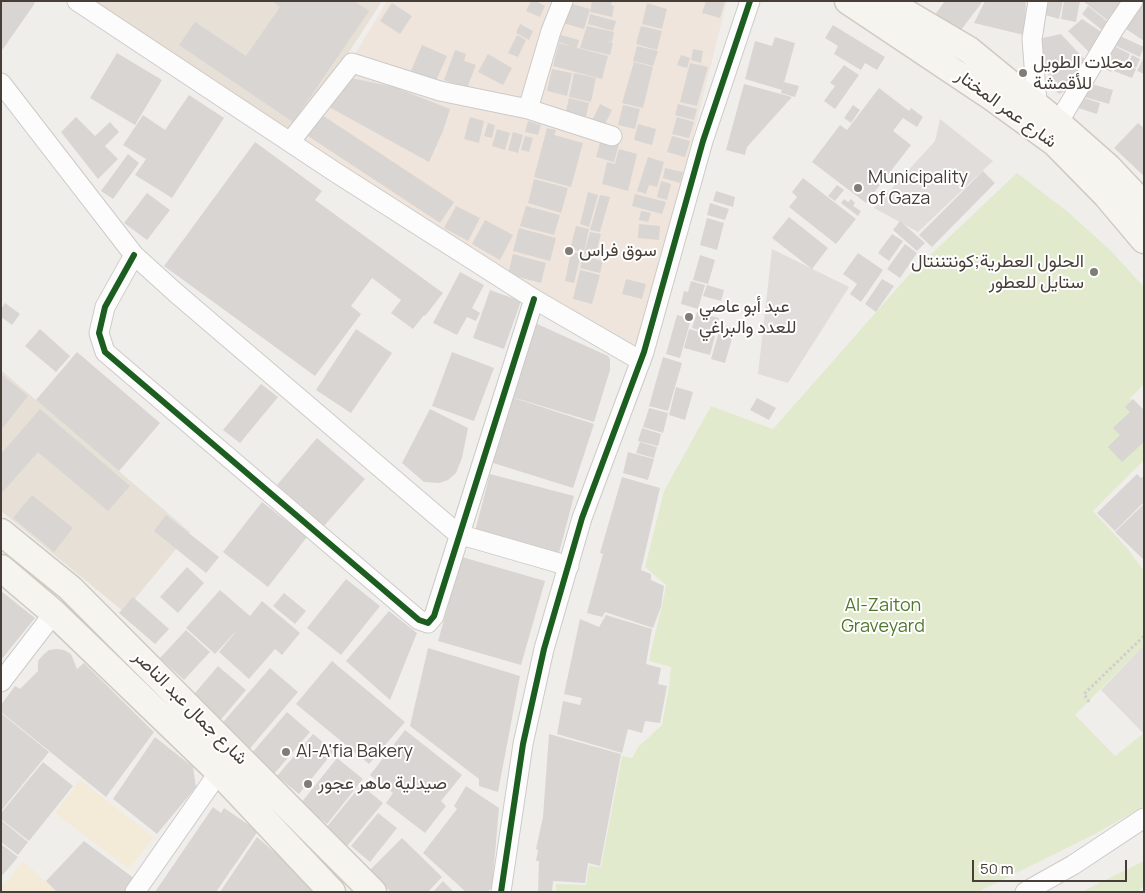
<!DOCTYPE html>
<html>
<head>
<meta charset="utf-8">
<style>
	body { margin:0 }
	#map { position:relative; width:1145px; height:893px; overflow:hidden; background:#f0eeeb; font-family:Manrope,sans-serif }
	canvas { display:block }
	.frame { position:absolute; inset:0; border:2px solid #473f37; pointer-events:none }
	.scale { position:absolute; left:972px; top:860px; width:155px; height:22px; box-sizing:border-box; border:2px solid #473f37; border-top:0; padding-left:6px; font-size:15px; line-height:18px; white-space:nowrap; color:#473f37; -webkit-text-stroke:4px #fff; paint-order:stroke }
</style>
</head>
<body>
<div id="map">
<canvas width="1145" height="893"></canvas>
<div class="frame"></div>
<div class="scale">50 m</div>
</div>
<script>
const c = document.querySelector('canvas').getContext('2d');
c.lineJoin = 'round';
function fill(path, color) { c.fillStyle = color; c.fill(path, 'evenodd'); }
function stroke(path, color, width, dash) { c.strokeStyle = color; c.lineWidth = width; c.lineCap = dash ? 'butt' : 'round'; c.setLineDash(dash || []); c.stroke(path); }
function label(font, color, halo, rows, align = 'center') {
  c.font = font + ' Manrope,Vazirmatn,sans-serif'; c.lineWidth = 4; c.setLineDash([]); c.textBaseline = 'middle'; c.strokeStyle = halo; c.fillStyle = color; for (const [text, x, y, turn = 0] of rows) {
    c.save(); c.translate(x, y); c.rotate((+turn || 0) * Math.PI / 180); c.textAlign = isNaN(turn) ? turn : align; if (halo) c.strokeText(text, 0, 0); c.fillText(text, 0, 0); c.restore();
  }
}
fill(new Path2D(`
	M387 1H727L638 355 301 143Z`), '#efe5dc');
fill(new Path2D(`
	M94 1H382L295 136Z
	M1 370 190 532 124 612 1 511Z`), '#e7e0d7');
fill(new Path2D(`
	M1017 173 1068 212 1111 251 1144 287V384L1130 398 1144 414V460L1093 511 1127 548 1144 571V645L1075 715 1115 756 1144 733V806L1095 834 978 892H556V884L586 885 589 866 601 867 622 756 632 758 639 746 662 725 669 686 671 667 649 661C654 635 662 611 666 585L645 567 664 491 711 406 773 429 907 277Z
	M1144 861V885L1138 892H1081Z`), '#e1eacc');
fill(new Path2D(`
	M80 780 154 837 129 869 55 813Z
	M23 861 57 892H1V889Z`), '#f3ead7');
fill(new Path2D(`
	M940 119 993 161 918 232 874 208 935 141Z
	M772 249 849 287 788 383 758 374Z
	M1144 645V733H1143L1101 690Z`), '#e0dddb');
fill(new Path2D(`
	M1 1H32L35 3 3 49 1 48Z
	M272 1H354L369 11 293 122 179 45 195 22 246 56 280 7Z
	M531 1H536L545 6 540 17 526 11Z
	M592 1H612L611 5 614 6 612 17 590 12Z
	M706 1H725L720 18 702 13Z
	M945 1H983L958 34 934 16Z
	M985 1H1026L1024 35 974 23Z
	M1048 1H1063L1059 19 1045 15Z
	M1064 1H1080L1076 22 1061 19Z
	M1083 1H1122L1107 20Z
	M1141 1 1144 3V41L1120 25Z
	M392 3 412 16 400 34 380 21Z
	M569 3 590 9 584 29 563 23Z
	M647 3 667 9 662 29 642 24Z
	M1088 6 1108 22 1102 30 1082 14Z
	M590 14 616 21 613 31 588 24Z
	M1082 19 1106 35 1092 55 1068 31Z
	M520 24 533 31 529 40 516 33Z
	M833 25 885 57 877 70 865 63 861 70 834 54 838 46 825 38Z
	M587 26 614 32 612 42 606 41 613 43 610 55 580 48Z
	M641 26 662 31 657 50 636 44Z
	M1061 34 1088 63 1067 90 1059 94 1052 87 1038 39Z
	M517 35 526 40 518 57 508 53Z
	M561 35 579 40 577 48 559 42Z
	M1118 35 1144 47 1140 57 1114 45Z
	M775 37 795 43 782 90 745 79 755 41 772 46Z
	M559 43 608 56 602 79 553 66Z
	M422 45 447 56 436 81 411 71Z
	M1112 45 1130 54 1126 63 1117 59 1111 72 1099 66Z
	M637 46 658 51 653 66 633 61Z
	M693 49 703 51 701 63 691 60Z
	M455 50 466 54 464 61 476 65 467 88 444 80Z
	M117 53 162 80 135 125 90 98Z
	M488 54 512 68 503 85 478 72Z
	M681 55 690 58 687 68 677 65Z
	M1132 55 1140 59 1136 68 1128 64Z
	M1144 57V74L1137 71Z
	M1119 61 1136 69 1132 78 1114 71Z
	M634 62 653 67 643 108 622 103Z
	M690 63 708 67 697 106 680 102Z
	M844 65 859 75 835 109 824 101 835 86 830 83Z
	M552 69 572 73 567 96 547 91Z
	M574 73 596 78 591 102 569 97Z
	M346 77 394 87 450 109 443 131 429 162 329 107Z
	M784 82 799 86 795 97 781 93Z
	M1088 83 1113 90 1109 104 1084 97Z
	M744 84 792 97 747 147 745 155 726 150Z
	M879 88 909 111 911 108 923 117 917 127 903 118 893 131 911 145 866 203 812 162 840 125 847 130Z
	M189 95 224 118 172 198 135 175 146 159 123 145 143 115 165 130Z
	M1081 97 1100 103 1097 114 1078 108Z
	M569 98 589 103 584 125 564 120Z
	M600 104 612 110 603 128 591 123Z
	M678 104 697 109 694 120 675 115Z
	M623 105 640 109 635 129 618 125Z
	M853 105 860 110 851 123 844 118Z
	M322 115 454 202 440 223 308 136Z
	M76 117 95 136 110 122 119 132 105 146 118 159 98 179 61 132Z
	M470 117 484 121 479 143 464 139Z
	M677 117 694 122 689 138 672 134Z
	M528 121 541 125 538 135 525 132Z
	M488 123 495 125 492 138 484 136Z
	M1138 123 1144 128V176L1114 148Z
	M638 124 656 129 652 145 634 140Z
	M547 128 556 130 554 135 583 143 571 187 534 177Z
	M497 129 510 133 505 150 492 146Z
	M513 132 523 135 518 153 508 150Z
	M525 136 533 138 529 152 521 150Z
	M672 136 690 141 685 157 667 152Z
	M601 139 619 144 614 162 596 157Z
	M255 142 322 191 315 200 443 293 425 316 424 315 413 329 391 313 401 300 372 278 351 306 361 314 315 376 164 266Z
	M619 149 637 154 628 191 602 184 607 162 615 164Z
	M128 154 139 163 113 199 101 191Z
	M648 157 664 162 657 187 649 185 646 194 637 191Z
	M665 168 683 172 680 183 663 178Z
	M983 171 995 183 932 247 919 235Z
	M803 178 856 219 836 244 789 207 797 197 792 192Z
	M534 179 568 188 561 213 528 203Z
	M661 181 671 184 667 200 657 197Z
	M837 185 844 190 835 201 828 196Z
	M716 191 735 197 733 207 713 201Z
	M588 192 598 195 589 227 580 224Z
	M147 193 170 210 147 240 124 223Z
	M635 194 666 202 662 214 632 206Z
	M600 195 610 197 600 232 590 230Z
	M844 199 848 202 851 199 855 203 853 206 861 211 858 216 841 203Z
	M710 203 729 209 725 220 707 215Z
	M456 206 480 218 468 241 444 228Z
	M526 206 560 215 554 235 520 226Z
	M641 211 651 213 648 222 639 220Z
	M789 217 828 248 812 269 772 238Z
	M707 218 724 223 717 250 700 245Z
	M485 220 513 235 500 260 472 244Z
	M900 221 925 243 917 251 893 230Z
	M639 224 660 226 659 240 638 238Z
	M576 226 589 229 584 252 570 249Z
	M519 228 556 238 550 261 513 251Z
	M590 232 601 234 595 257 584 254Z
	M892 234 903 241 889 261 878 253Z
	M905 244 917 253 900 278 887 269Z
	M571 252 581 254 574 283 565 281Z
	M858 253 883 270 861 302 850 294 857 284 843 274Z
	M513 254 546 263 541 283 508 274Z
	M700 255 715 260 708 284 693 280Z
	M583 256 603 261 600 273 580 268Z
	M580 270 600 275 592 304 573 299Z
	M460 272 484 285 472 308 480 313 476 321 467 317 457 335 433 323Z
	M626 279 646 284 642 299 622 294Z
	M882 279 894 286 876 312 865 304Z
	M691 281 705 285 698 309 681 304 684 291 688 292Z
	M707 285 724 290 721 301 703 296Z
	M490 290 521 301 504 349 473 338Z
	M5 303 20 314 12 325 1 317V309Z
	M697 312 719 318 714 335 692 328Z
	M677 315 691 319 680 358 666 354Z
	M535 323 608 356 610 359V370L594 422 512 397Z
	M721 325 735 328 725 363 711 359Z
	M40 329 70 356 56 372 25 346Z
	M356 329 392 353 351 413 316 390Z
	M689 329 715 336 710 355 684 348Z
	M77 352 160 423 119 471 36 400Z
	M452 352 494 368 474 421 432 406Z
	M663 357 682 363 668 411 649 406Z
	M1 374 28 396 1 430Z
	M261 384 278 397 240 443 223 430Z
	M676 387 693 392 685 420 669 415Z
	M511 397 594 424 573 488 490 462Z
	M757 398 776 408 769 420 750 410Z
	M1133 399 1144 410V442L1122 462 1108 447 1120 435 1113 428 1130 412 1125 407Z
	M649 408 668 413 663 433 643 427Z
	M40 409 130 486 108 511 38 452 1 494V454Z
	M430 409 468 428 462 458 456 473 448 480 439 483 424 482 402 463Z
	M642 428 661 434 658 446 638 441Z
	M317 438 365 479 324 526 277 485Z
	M640 442 657 447 654 458 636 453Z
	M628 452 654 459 648 480 623 473Z
	M490 474 574 496 559 553 475 531Z
	M1137 474 1141 478 1144 476V502L1115 531 1097 513Z
	M622 477 660 488 641 570 651 574V580L664 586 661 607 653 628 605 612 602 617 587 613 603 554 600 553Z
	M32 495 73 528 54 552 13 518Z
	M262 502 307 537 268 587 223 552Z
	M1144 504V560L1115 532Z
	M166 515 219 557 206 573 154 531Z
	M462 557 545 581 521 665 438 641Z
	M187 567 204 583 178 613 160 597Z
	M346 579 380 606 341 655 307 628Z
	M220 590 250 616 262 601 300 633 282 655 275 649 249 679 219 652 239 628 215 654 186 628Z
	M1 591 35 618 1 660Z
	M284 593 306 611 295 624 273 606Z
	M133 597 169 629 155 644 119 613Z
	M389 611 417 633 390 700 346 661Z
	M606 615 652 629 646 664 661 668 658 684 667 686 660 723 645 721 642 733 628 729 622 753 557 734 563 701 580 705 582 698 564 694 580 619 599 627Z
	M186 630 210 652 184 680 160 658Z
	M428 648 520 676 498 792 479 786V779L410 726Z
	M57 649 64 650 71 654 77 669 84 663 154 732 106 797 1 712V705L15 686 20 689 38 671V661L43 655 49 650Z
	M332 661 405 722 369 764 296 704Z
	M218 666 246 690 217 724 189 700Z
	M270 668 298 692 246 753 218 728Z
	M287 712 310 732 274 774 251 754Z
	M1 713 49 752 1 811Z
	M405 730 462 775 441 801 446 806 425 833 386 803 393 793 370 775Z
	M313 734 334 751 299 794 277 776Z
	M549 734 621 754 600 866 588 863 585 883 553 881 552 892H538L539 861H536L538 850 536 849 543 817Z
	M155 737 193 767 196 787 157 834 113 799Z
	M337 758 363 779 327 824 301 803Z
	M43 762 73 786 29 841 1 819V813Z
	M361 785 383 803 343 851 321 834Z
	M466 786 499 808 492 888 487 892H466L423 853 457 809 454 806Z
	M213 807 221 813 224 808 258 831 216 892H155Z
	M378 813 397 828 370 862 351 846Z
	M1 820 28 842 18 855 1 842Z
	M257 837 294 869 327 892H220Z
	M402 838 442 877 428 892H391L369 871Z
	M84 841 135 879 124 892H57L46 881Z
	M1 844 18 857 1 877Z
	M443 881 454 892H433Z`), '#d9d5d2');
const minor = new Path2D(`
	M77 1 335 172 534 299 641 361
	M1 83 134 255 176 293 458 534 569 566
	M1037 104 1032 39 1038 1
	M528 109 551 31 563 1
	M1058 123 1114 29 1133 1
	M290 142 352 63 440 91 528 109 612 136
	M134 255 105 307 99 333 105 352 419 620 428 623 434 616 534 299
	M1 682 54 613
	M135 892 219 772
	M501 892 523 744 544 649 582 518 644 352 703 141 750 1
	M1025 892 1073 865 1144 818`);
const secondary = new Path2D(`
	M848 1 993 98 1055 143 1106 195 1144 240
	M886 1 969 50 1058 123 1108 167 1144 205
	M1 532 70 588 373 892
	M1 568 54 613 219 772 332 892`);
stroke(minor, '#cdcac7', 21);
stroke(secondary, '#cfcac2', 29);
stroke(new Path2D(`
	M1089 702 1084 694 1144 636`), '#d1cecc', 3, [2.5, 2.5]);
stroke(minor, '#fdfcfc', 19);
stroke(secondary, '#f6f4ef', 26);
stroke(new Path2D(`
	M134 255 105 307 99 333 105 352 419 620 428 623 434 616 534 299
	M501 892 523 744 544 649 582 518 644 352 703 141 750 1`), '#1b5e20', 6);
for (const [x, y, r, color] of [
	[1023,73,5,"#827c76"],
	[858,188,5,"#827c76"],
	[569,251,5,"#827c76"],
	[1094,272,5,"#827c76"],
	[689,317,5,"#827c76"],
	[286,752,5,"#827c76"],
	[308,784,5,"#827c76"]
]) { const dot = new Path2D(); dot.arc(x, y, r, 0, 2 * Math.PI); c.fillStyle = color; c.fill(dot); stroke(dot, '#fff', 2); }
label('18px', '#473f37', '#fff', [
	["محلات الطويل",1033,63],
	["للأقمشة",1033,84],
	["Municipality",868,178],
	["of Gaza",868,199],
	["سوق فراس",579,251],
	["الحلول العطرية;كونتننتال",1084,262,"right"],
	["ستايل للعطور",1084,283,"right"],
	["عبد أبو عاصي",699,307],
	["للعدد والبراغي",699,328],
	["Al-A'fia Bakery",296,752],
	["صيدلية ماهر عجور",318,784]
], 'left');
label('18px', '#473f37', '#fff', [
	["شارع عمر المختار",1006,109,36],
	["شارع جمال عبد الناصر",190,708,45]
]);
label('18px', '#51772c', '#fff', [
	["Al-Zaiton",883,606],
	["Graveyard",883,627]
]);
</script>
</body>
</html>
